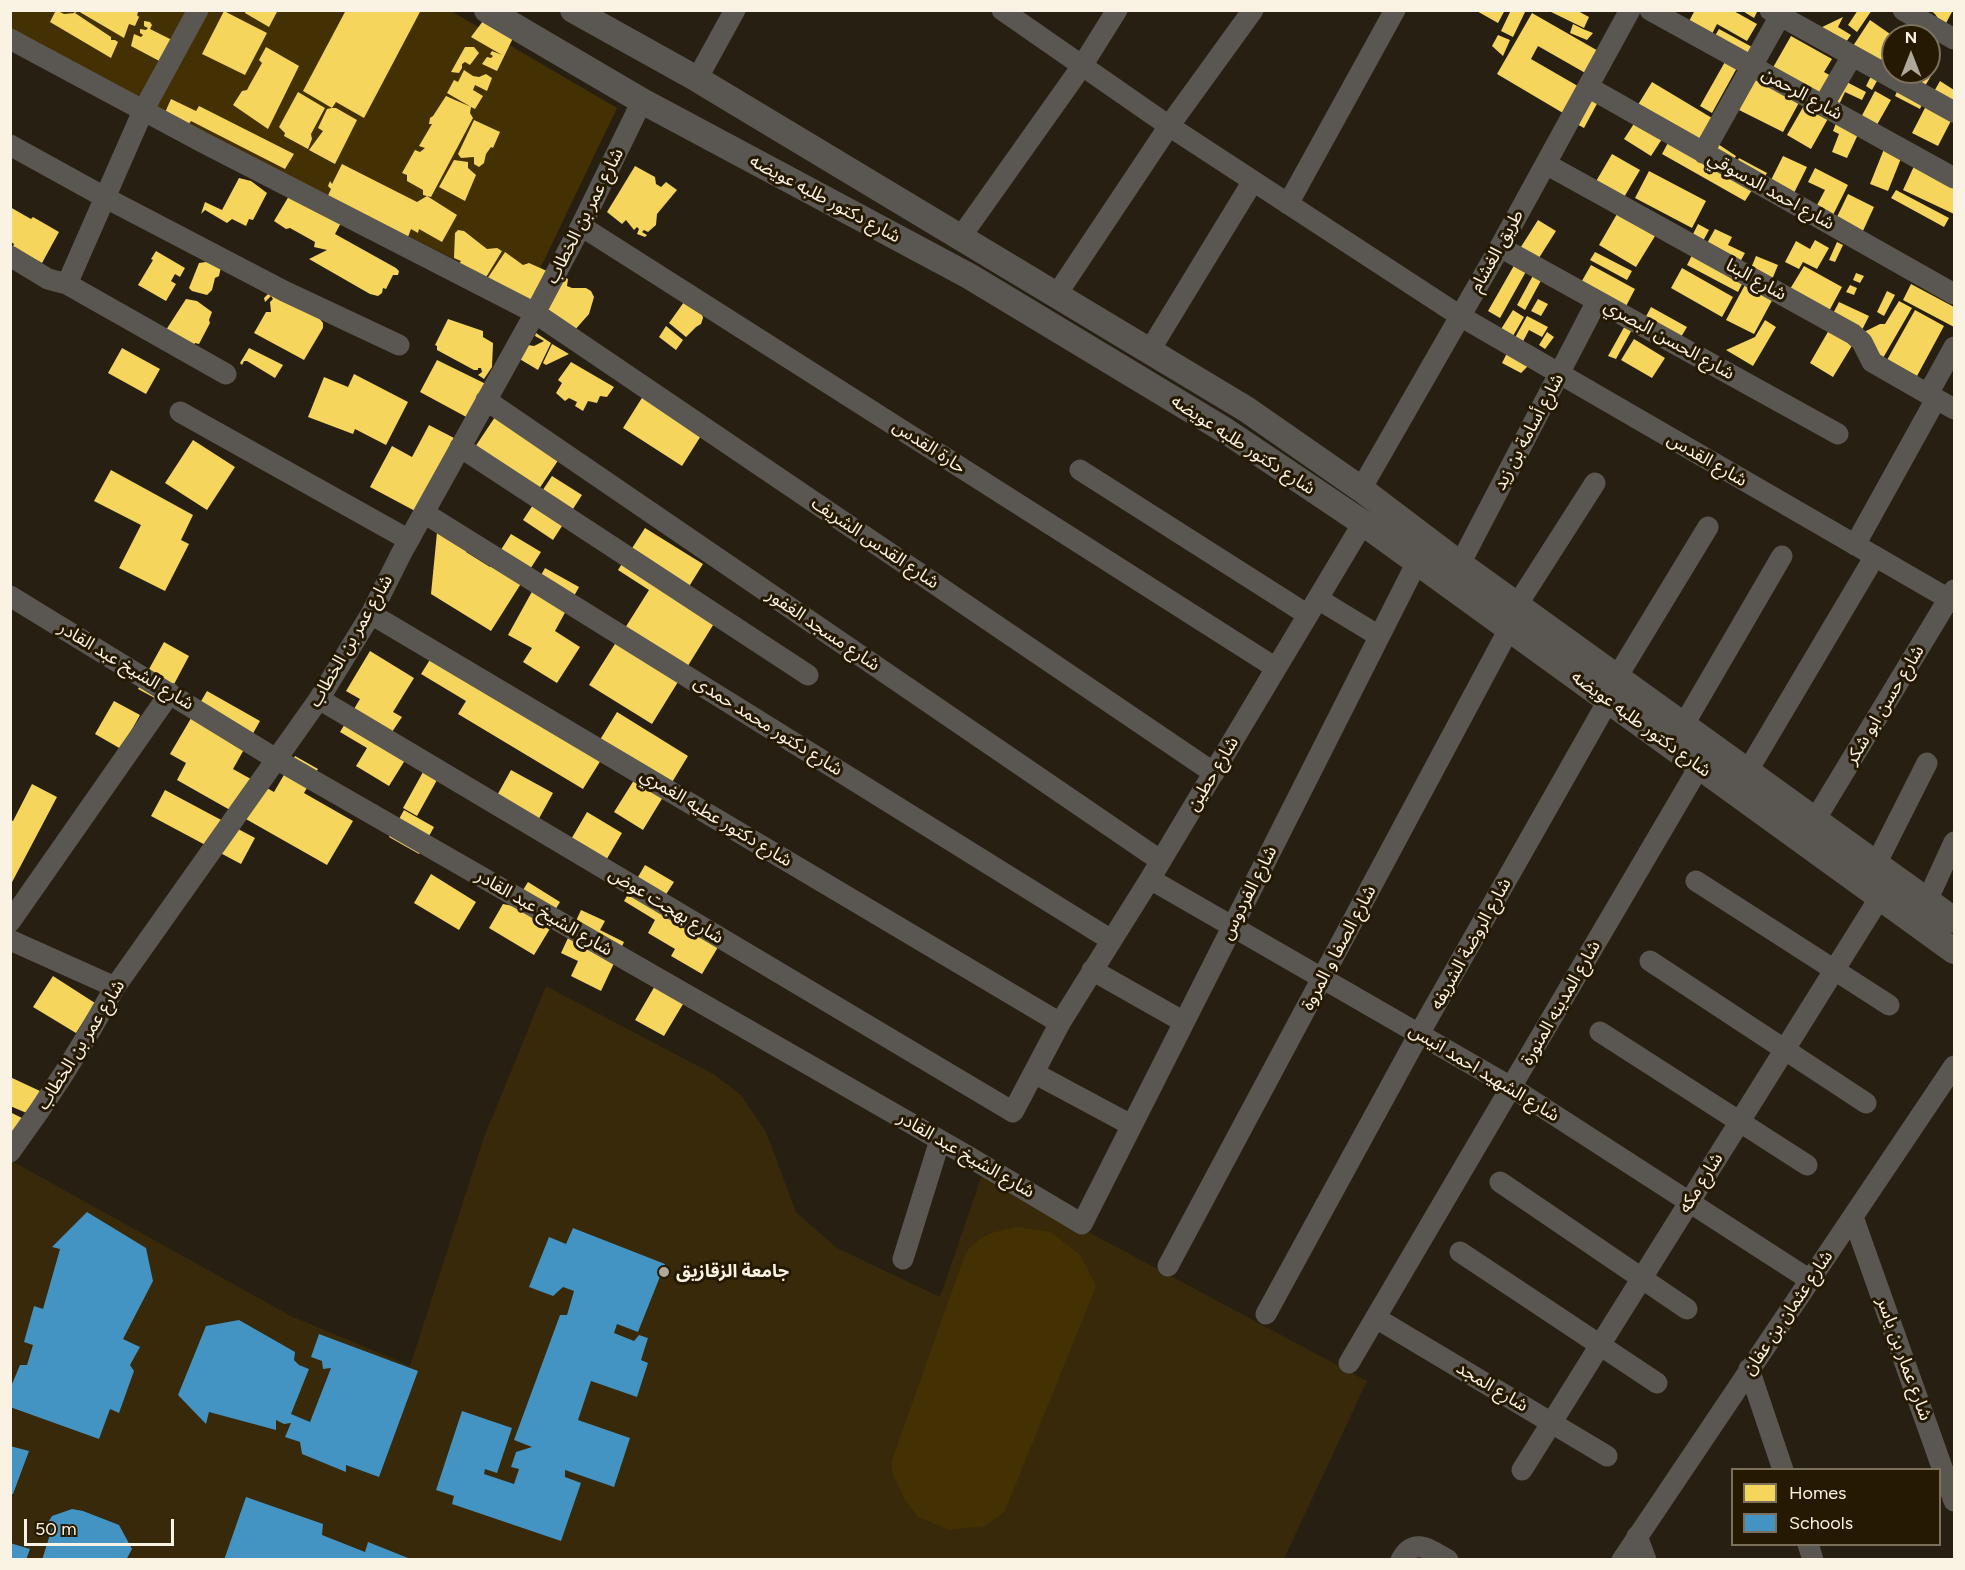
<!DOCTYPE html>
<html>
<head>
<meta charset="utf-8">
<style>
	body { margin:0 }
	#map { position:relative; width:1965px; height:1570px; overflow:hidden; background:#271f11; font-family:Figtree,sans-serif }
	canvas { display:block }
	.frame { position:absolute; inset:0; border:12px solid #faf2e3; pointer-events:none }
	.legend { position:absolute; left:1731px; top:1468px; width:210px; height:78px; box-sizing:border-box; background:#251901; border:2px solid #7a705b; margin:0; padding:8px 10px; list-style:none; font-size:18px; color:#faf2e3 }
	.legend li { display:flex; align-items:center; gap:12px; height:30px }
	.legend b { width:30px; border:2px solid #7a705b }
	.north { position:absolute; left:1881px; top:24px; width:60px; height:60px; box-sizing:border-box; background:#251901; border:2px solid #7a705b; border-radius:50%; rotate:0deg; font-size:16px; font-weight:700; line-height:24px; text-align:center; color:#faf2e3 }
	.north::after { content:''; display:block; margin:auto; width:21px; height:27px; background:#b0a89a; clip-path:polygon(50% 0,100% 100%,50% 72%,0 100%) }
	.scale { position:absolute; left:24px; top:1519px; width:150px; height:27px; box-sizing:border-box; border:3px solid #faf2e3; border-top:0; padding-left:8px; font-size:18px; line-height:21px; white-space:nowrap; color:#faf2e3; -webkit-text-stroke:4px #251901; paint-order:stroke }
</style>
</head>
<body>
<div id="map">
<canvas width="1965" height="1570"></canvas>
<div class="frame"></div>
<ul class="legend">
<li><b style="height:16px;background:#f6d55c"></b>Homes</li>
<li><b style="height:16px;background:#4393c3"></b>Schools</li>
</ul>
<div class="north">N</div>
<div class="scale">50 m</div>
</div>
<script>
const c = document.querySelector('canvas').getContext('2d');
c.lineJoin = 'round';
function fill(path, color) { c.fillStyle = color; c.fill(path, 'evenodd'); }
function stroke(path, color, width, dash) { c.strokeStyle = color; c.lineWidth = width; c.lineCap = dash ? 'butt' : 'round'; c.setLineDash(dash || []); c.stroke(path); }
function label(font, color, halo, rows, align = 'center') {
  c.font = font + ' Figtree,"Noto Sans Arabic",sans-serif'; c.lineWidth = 6; c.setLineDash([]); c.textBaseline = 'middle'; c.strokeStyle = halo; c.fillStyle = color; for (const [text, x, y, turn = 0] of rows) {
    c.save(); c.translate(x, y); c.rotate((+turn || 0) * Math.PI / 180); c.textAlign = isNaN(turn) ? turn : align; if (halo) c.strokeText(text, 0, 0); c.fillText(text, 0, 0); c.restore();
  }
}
fill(new Path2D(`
	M546 986 715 1075 741 1095 766 1132 796 1212 837 1248 940 1297 982 1175 1367 1381 1284 1559H11L10 1160 291 1316 410 1366 484 1137Z`), '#372909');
fill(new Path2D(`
	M10 11H451L617 108 527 296 11 35Z
	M1017 1227 1051 1232 1080 1255 1096 1286 1005 1511 985 1526 949 1530 918 1517 905 1500 892 1472V1460L966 1252C982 1234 995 1231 1017 1227Z`), '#443103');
fill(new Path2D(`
	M56 10 64 14 75 13 111 37V40H115L118 42 111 58 50 22Z
	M71 10H139L137 15 139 17 135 26 129 24 124 38 78 11 75 13Z
	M246 10H278L269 27 245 13Z
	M346 10H421L364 118 336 102 332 108H336L357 120 335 164 309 150 323 131 318 128 327 109 332 108 303 91Z
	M1475 10H1505L1498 23Z
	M1511 10H1526L1513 37 1501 31Z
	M1547 10H1576L1589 17 1584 28Z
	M1695 10H1732L1757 24 1747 41 1717 24 1710 38 1687 25Z
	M1741 10H1758L1754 18Z
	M1858 10H1872L1857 32 1848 25Z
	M1930 10H1953L1944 27 1935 14Z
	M224 11 267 33 245 75 202 54Z
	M1532 13 1600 52 1587 74 1538 46 1531 59 1583 89 1568 116 1497 74Z
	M1843 17 1838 27 1851 35 1844 45 1818 29Z
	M1870 20 1893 36V46L1879 67 1851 49Z
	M144 21 150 22 152 25 150 29 174 41 165 64 131 46 134 34 141 37 143 35 140 33V29L146 30 148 28 144 26Z
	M483 21 514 36 497 71 482 64 487 57 491 58 493 56 490 54 492 51 502 55 471 37Z
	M1573 24 1583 29 1593 33 1587 40 1570 33Z
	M1719 29 1752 47 1747 57 1713 39Z
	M1498 35 1510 40 1503 56 1492 46Z
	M1791 36 1832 59 1824 72 1833 77 1820 100 1771 71Z
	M266 47 299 66 268 129 233 105 242 91 247 90 249 86 262 63 259 60Z
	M465 47H474L479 53 470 65 465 62 462 64V68L459 73 451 72Z
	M1726 60 1738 66 1712 113 1700 106Z
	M1929 68 1934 71 1922 91 1914 86 1922 72H1929Z
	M464 70 473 76 479 77 486 74 492 78 487 91 475 85 473 90 483 96 475 109 471 107 470 113 473 118 431 197 427 196 457 215 442 242 419 229 418 233 411 229 406 242 326 200 331 189 328 186 330 181 332 184 342 164 417 202 427 196 423 195V190L407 181V175L402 173 415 150 420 152 425 148 419 146 432 124H429L430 118 433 116 446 96 471 107 447 93 454 80 458 82Z
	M1757 76 1801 99 1783 132 1739 110Z
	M1871 76 1878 79 1872 90 1866 86Z
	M1841 79 1866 92 1862 100 1845 92 1837 109 1828 104Z
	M1940 81 1954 90V97L1950 105 1932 95Z
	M1652 82 1712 118 1696 144 1636 108Z
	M1899 87 1924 100 1920 109 1895 96Z
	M1875 91 1891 100 1874 130 1859 121Z
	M298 92 325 108 311 134 312 139 308 149 284 136 285 133 279 127Z
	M1588 94 1599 100 1584 128 1573 122Z
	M171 99 196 111 199 106 294 154 285 169 191 121 185 129 163 117Z
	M1806 102 1830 115 1811 149 1787 135Z
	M1928 102 1954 115 1938 146 1912 133Z
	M1838 118 1861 128 1847 158 1832 152 1839 134 1833 131Z
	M1637 119 1664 136 1651 156 1624 139Z
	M474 120 500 132 493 148 491 147 486 154 484 163 479 167 474 164V157L461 158 458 154Z
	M1670 139 1754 187 1745 201 1662 154Z
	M1718 144 1736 156 1731 164 1712 152Z
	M1884 149 1902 156 1888 191 1870 184Z
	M1612 154 1640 170 1623 199 1595 183Z
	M1783 156 1807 167 1793 195 1769 184Z
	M1739 158 1767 173 1762 181 1735 166Z
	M454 160 468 162V168L476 175 465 201 439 187Z
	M1915 164 1954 183V214L1903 190Z
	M635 166 655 177 656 184 661 187 666 182 677 190 657 214 656 225 648 232 644 230 642 232 647 235 645 237 637 234 639 229 637 227 634 230 626 220 622 224 607 212Z
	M1815 168 1848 185 1833 215 1816 207 1825 190 1808 182Z
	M1649 171 1706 201 1692 228 1635 198Z
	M239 178 251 181 267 193 253 220 249 219 246 226 232 219 227 223 205 210 201 214 205 202 222 210Z
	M1896 190 1949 218 1944 227 1891 198Z
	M292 191 343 219 335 234 396 268 399 271 398 275H393L386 289 383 288 382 293 378 296 370 294 309 259 327 250 314 247 315 242 290 228 286 229 274 221Z
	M1848 194 1874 207 1862 233 1835 221Z
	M10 207 31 219 33 217 59 232 42 263 13 247 14 244 10 241Z
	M1617 214 1655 236 1636 267 1599 245Z
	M1538 220 1556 231 1537 261 1519 250Z
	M1698 224 1709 230 1703 241 1692 236Z
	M1715 229 1732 237 1728 245 1745 253 1740 262 1706 245Z
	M458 230 464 231 487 249 497 248 502 251 485 279 459 264 461 261 454 258 455 233Z
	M1815 240 1829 248 1817 269 1803 262 1799 269 1785 262 1796 241 1810 249Z
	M1837 242 1843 245 1835 262 1829 260Z
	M156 251 185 268 180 277 175 274 171 281 176 284 166 301 138 285 153 260 151 259Z
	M1694 251 1745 278 1738 292 1687 265Z
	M505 252 523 265 529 263 547 271 533 301 487 279Z
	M1595 252 1632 271 1627 280 1590 260Z
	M1756 256 1778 265 1771 282 1749 273Z
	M206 262 221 267 219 276 215 278 212 290 207 295 192 291 189 288 199 263Z
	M1516 262 1528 268 1500 318 1488 311Z
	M1591 265 1635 289 1624 310 1579 286Z
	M1804 266 1842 287 1827 315 1787 294Z
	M1682 268 1733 297 1722 317 1671 288Z
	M1536 270 1544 275 1525 310 1517 305Z
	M1856 273 1864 276 1860 283 1853 280Z
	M562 276 568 279 567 286 572 288H586L591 291 594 297 589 314 574 331 544 314Z
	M1747 281 1775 295 1754 334 1726 320Z
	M1911 284 1954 307V327L1903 300Z
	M1850 285 1857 288 1854 295 1846 292Z
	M1887 291 1895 295 1884 316 1877 312Z
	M269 293 311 308 323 323V328L304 360 254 333 266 312H271L270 302 273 299 271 296 265 302 264 298Z
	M186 299 197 301 212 312 209 320 210 323 199 344 195 343 190 350 164 333Z
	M1538 299 1548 304 1541 316 1531 311Z
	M1899 301 1912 308 1883 358 1860 334 1880 324H1885Z
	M684 302 702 314 703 318 701 324 696 327 686 337 669 323Z
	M1839 302 1869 316 1860 334 1830 319Z
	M1651 307 1687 327 1678 342 1643 322Z
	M1513 310 1524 317 1510 341 1498 334Z
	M1915 310 1944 326 1917 376 1887 360Z
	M1527 316 1548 327 1542 337 1529 330 1520 347 1512 343Z
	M448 319 483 331V337L493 343 492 367 484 379 478 375 482 372 481 368H478V370H474L437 350V346L435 345Z
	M1765 320 1776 327 1753 366 1726 350 1755 337Z
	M1627 322 1634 326 1616 359 1608 356Z
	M666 326 683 340 676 350 659 337Z
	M1829 330 1853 344 1833 377 1810 363Z
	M1547 332 1554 337 1545 349 1539 345Z
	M536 333 551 343 538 370 518 358 528 345 534 346 544 341 535 336Z
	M1634 339 1665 358 1652 378 1621 360Z
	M552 344 569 354 546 365 543 363Z
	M122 348 160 369 146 394 108 373Z
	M249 348 283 365 275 378 247 361H244L242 365 240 363Z
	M1509 349 1532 362 1521 373 1502 363Z
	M437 360 488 385 470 419 420 392Z
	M571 362 614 387 607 397 600 396 597 403 588 401 583 411 575 406 577 402 569 398 565 401 556 393 562 383 558 380Z
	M354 374 408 402 386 445 355 429 353 434 308 417 324 377 348 387Z
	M645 393 704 431 682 466 623 428Z
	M495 417 559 459 539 489 475 447Z
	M429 425 454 438 415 511 370 487 392 446 412 457Z
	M193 440 235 467 207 510 165 483Z
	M111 470 193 515 181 540 189 544 165 591 119 568 141 525 94 501Z
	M552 476 582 495 553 540 523 520Z
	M438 522 472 543 466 552 490 567 511 534 541 552 491 631 431 594Z
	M645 528 703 564 680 601 715 622 652 724 589 685 649 590 618 570Z
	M545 568 579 587 555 631 580 647 557 683 523 662 532 648 508 635Z
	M164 642 189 656 164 703 138 689Z
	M370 651 414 678 393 712 402 717 390 735 412 749 389 786 356 766 367 748 340 732 360 699 346 691Z
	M431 658 601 760 583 789 458 714 466 701 421 674Z
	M207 691 260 721 233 769 274 792 295 756 318 769 304 793 353 821 327 865 177 780 186 763 170 754Z
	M114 701 140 715 121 749 95 734Z
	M617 712 688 756 643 830 614 812 641 769 598 743Z
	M511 770 553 793 531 833 489 810Z
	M423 772 437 780 417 816 403 808Z
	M32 784 57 797 10 886V820L13 821Z
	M165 790 255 838 241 864 151 816Z
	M404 810 434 827 419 854 389 837Z
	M587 812 622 833 598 874 563 853Z
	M645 865 674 882 665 896 727 932 702 974 671 956 675 949 648 933 655 920 624 901Z
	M431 874 476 902 459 930 414 903Z
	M528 882 560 902 549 920 554 922 534 955 489 928 503 904 513 906Z
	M581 910 605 921 600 930 624 942 601 991 571 976 578 961 561 953Z
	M663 972 692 989 664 1036 635 1020Z
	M53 976 95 1003 76 1033 33 1007Z
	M10 1077 40 1091 29 1114 10 1106Z
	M10 1112 22 1118 10 1141Z`), '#f6d55c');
fill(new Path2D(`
	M87 1212 146 1248 153 1281 123 1339 140 1347 130 1365 134 1371 119 1413 110 1409 99 1439 10 1407V1389L20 1365H27L33 1345 24 1342 34 1306 43 1309 60 1249 52 1247Z
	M573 1228 665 1264 638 1332 617 1324 614 1333 634 1341 639 1335 648 1338 641 1360 648 1363 637 1397 591 1381 578 1420 630 1438 614 1487 565 1470V1477L581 1483 561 1541 452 1504 454 1496 436 1490 462 1411 512 1428 497 1473 485 1469 484 1474 514 1484 519 1469 511 1467 516 1452 532 1447 514 1440 560 1315H567L574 1291 563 1287 553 1296 529 1287 549 1237 566 1244Z
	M239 1320 295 1352 294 1360 299 1365 309 1369 291 1414 310 1422 331 1368 323 1369 322 1361 311 1357 319 1334 418 1371 379 1477 346 1465V1472L302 1454 300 1442 285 1437 291 1423 284 1424 276 1420V1430L209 1412 206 1424 178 1395 206 1326Z
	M10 1446 29 1451 13 1494H10Z
	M246 1497 323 1524 322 1535 365 1552 368 1542 408 1558V1560H224Z
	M72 1509 83 1511 119 1525 132 1549 126 1560H42L53 1525 46 1526 52 1516Z
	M10 1543 30 1549 26 1560H10Z`), '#4393c3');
stroke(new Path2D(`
	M1002 10 1169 126 1460 316 1954 602
	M1650 10 1954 178
	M1770 10 1954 112
	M1903 10 1954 39
	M10 39 204 143 535 313 1214 773
	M697 79 735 10
	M1588 87 1954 294
	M1823 106 1852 56
	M10 145 106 198 284 291 399 345
	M1703 153 1780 16
	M1546 164 1853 334 1862 342 1872 362 1954 409
	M1288 204 1395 10
	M581 226 1276 668
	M960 238 1082 66 1117 10
	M1500 247 1838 434
	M10 256 48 279 67 284 143 111 198 10
	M67 284 226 374
	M1057 294 1169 126 1253 10
	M1150 350 1253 181
	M1928 394 1954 347
	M486 400 1161 861
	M180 412 409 540
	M460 447 808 675
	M1080 470 1308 615
	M1361 489 1500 247 1630 10
	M424 513 1111 940
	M1855 545 1936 399
	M1460 564 1597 301
	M10 596 276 759 966 1155 1082 1224 1417 562
	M1318 599 1379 636
	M1517 605 1595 483
	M371 614 1060 1023
	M1617 677 1708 527
	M319 699 1013 1112 1060 1023 1150 879 1363 523
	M1683 726 1782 556
	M1747 772 1875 556
	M1815 820 1954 590
	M1876 864 1927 763
	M1150 879 1511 1087 1810 1280
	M1696 881 1889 1005
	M1927 901 1954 842
	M10 922 170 693
	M10 940 115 987
	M1650 961 1866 1103
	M1092 970 1184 1022
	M1600 1032 1807 1165
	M1034 1073 1131 1125
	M10 1152C49 1099 84 1044 115 987L319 699 371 614 401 554 535 313 581 226 642 101
	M1500 1182 1687 1309
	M1853 1217 1954 1501
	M1460 1252 1657 1383
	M903 1259 940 1140
	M1168 1266 1509 629
	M1266 1314 1419 1034 1608 701
	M1376 1318 1607 1456
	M1349 1363 1699 767
	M1749 1369 1783 1470
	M1522 1470 1880 897
	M1637 1536 1646 1560
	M1808 1544 1813 1560
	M1401 1560C1414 1536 1430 1550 1448 1560
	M1622 1560 1954 1066`), '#5a5752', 21);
stroke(new Path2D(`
	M487 10 642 101 969 276 1226 431 1363 523 1954 951
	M573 10 697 79 1246 409 1361 489 1460 564 1954 920`), '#5a5752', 26);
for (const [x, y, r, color] of [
	[664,1272,6,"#b0a89a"]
]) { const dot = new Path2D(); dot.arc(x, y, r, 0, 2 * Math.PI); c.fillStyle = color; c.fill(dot); stroke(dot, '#251901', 2); }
label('18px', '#faf2e3', '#251901', [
	["شارع الرحمن",1802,94,29],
	["شارع احمد الدسوقي",1771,191,29],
	["شارع دكتور طلبه عويضه",825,199,28],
	["شارع عمر بن الخطاب",585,216,-63],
	["طريق الغشام",1497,251,-61],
	["شارع البنا",1756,280,29],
	["شارع الحسن البصري",1669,340,29],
	["شارع أسامة بن زيد",1529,432,-62],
	["شارع دكتور طلبه عويضه",1243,445,33],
	["حارة القدس",929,447,33],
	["شارع القدس",1707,460,30],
	["شارع القدس الشريف",875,543,34],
	["شارع مسجد الغفور",823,630,34],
	["شارع عمر بن الخطاب",351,641,-60],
	["شارع الشيخ عبد القادر",126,666,31],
	["شارع حسن ابو شكر",1885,705,-59],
	["شارع دكتور طلبه عويضه",1641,724,36],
	["شارع دكتور محمد حمدى",768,726,32],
	["شارع حطين",1213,774,-59],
	["شارع دكتور عطيه الغمري",716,818,31],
	["شارع الفردوس",1249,893,-63],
	["شارع بهجت عوض",666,906,31],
	["شارع الشيخ عبد القادر",544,913,30],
	["شارع الروضة الشريفه",1471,944,-61],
	["شارع الصفا و المروة",1339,948,-62],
	["شارع المدينه المنورة",1561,1003,-60],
	["شارع عمر بن الخطاب",81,1045,-58],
	["شارع الشهيد احمد انيس",1484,1073,31],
	["شارع الشيخ عبد القادر",966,1155,30],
	["شارع مكه",1701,1183,-58],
	["شارع عثمان بن عفان",1788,1313,-56],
	["شارع عمار بن ياسر",1904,1359,70],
	["شارع المجد",1492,1387,31]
]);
label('bold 18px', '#faf2e3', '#251901', [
	["جامعة الزقازيق",676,1272]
], 'left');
</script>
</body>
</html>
